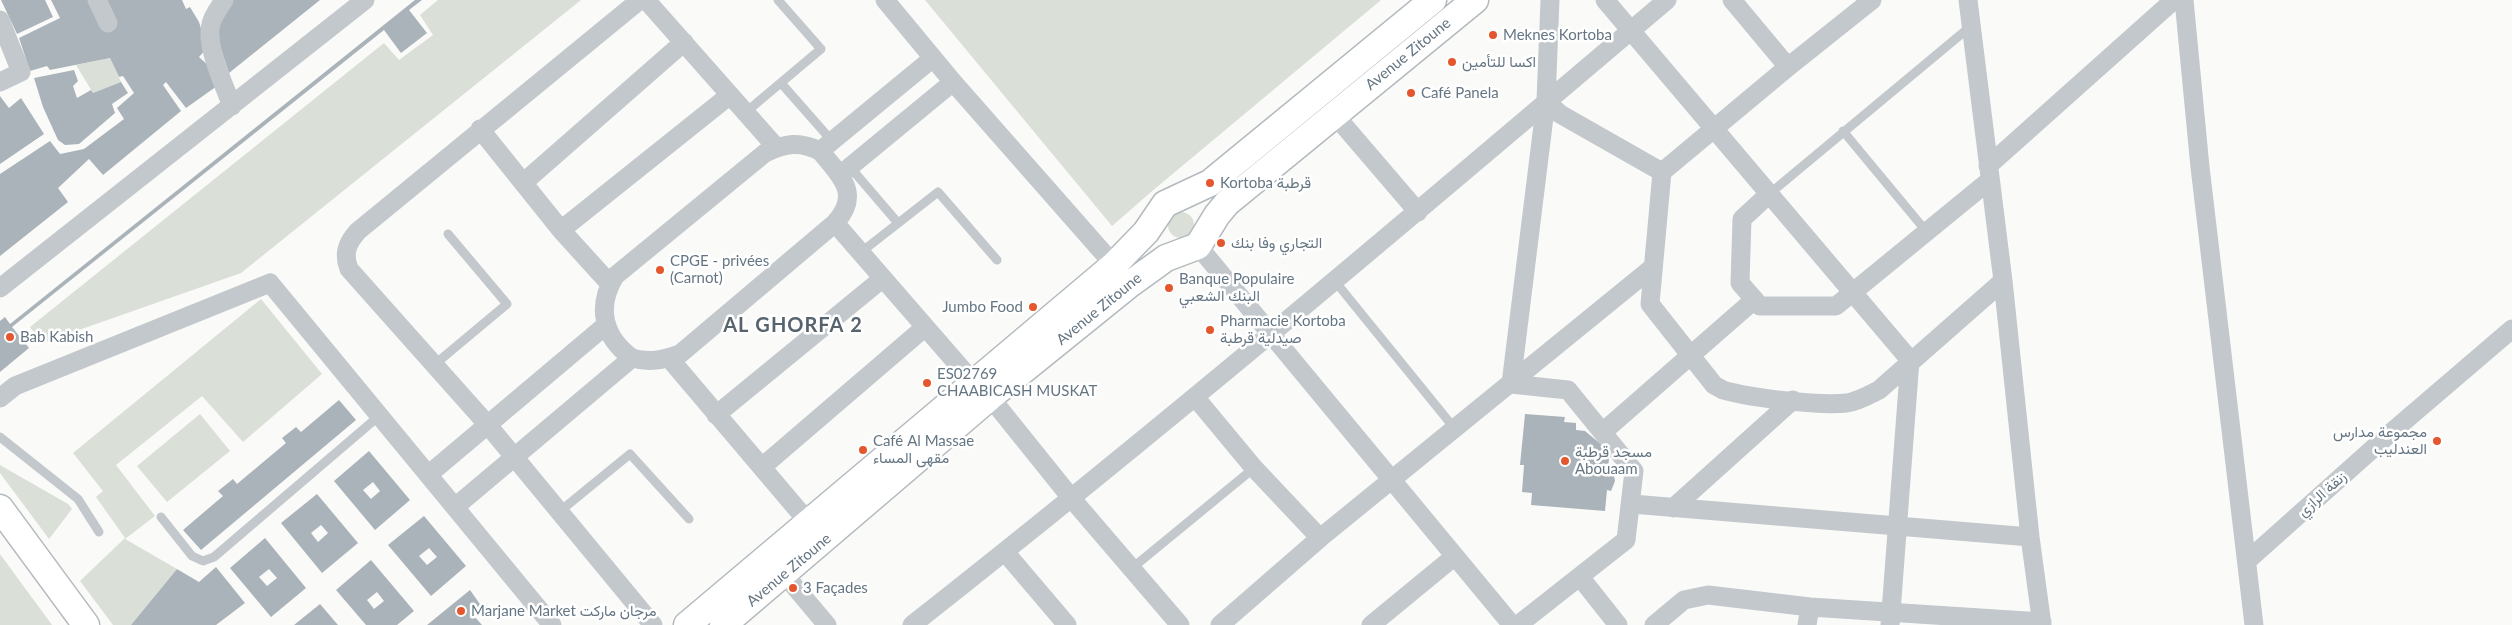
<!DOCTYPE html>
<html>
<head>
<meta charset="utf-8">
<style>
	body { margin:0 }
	canvas { display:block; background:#fafaf8 }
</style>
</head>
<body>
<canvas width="2512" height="625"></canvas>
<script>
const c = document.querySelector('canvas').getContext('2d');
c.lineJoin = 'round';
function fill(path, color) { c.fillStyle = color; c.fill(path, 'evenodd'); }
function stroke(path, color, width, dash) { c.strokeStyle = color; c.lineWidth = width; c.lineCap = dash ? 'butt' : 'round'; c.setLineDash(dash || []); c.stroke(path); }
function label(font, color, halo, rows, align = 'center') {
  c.font = font + ' Lato,Vazirmatn,sans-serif'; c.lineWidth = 5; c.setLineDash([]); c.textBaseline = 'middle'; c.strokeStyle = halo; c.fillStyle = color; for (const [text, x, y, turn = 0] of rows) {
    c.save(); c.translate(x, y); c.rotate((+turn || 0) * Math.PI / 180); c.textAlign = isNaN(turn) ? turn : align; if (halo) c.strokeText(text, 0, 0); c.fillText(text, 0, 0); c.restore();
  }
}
fill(new Path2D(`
	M438 0H581L241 273 42 343 30 327 384 43 399 60 433 35 420 15Z
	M925 0H1381L1151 192 1112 226Z
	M110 58 121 82 93 93 76 65Z
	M1168 225a13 13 0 1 1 26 0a13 13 0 1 1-26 0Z
	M261 299 322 374 243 442 202 396 116 465 155 516 125 539 177 569 131 625H113L80 581 125 538 96 497 103 491 73 453Z
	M200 414 230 451 167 502 137 466Z
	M0 465 68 504 72 509 49 539 0 473Z
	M0 554 52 625H0Z`), '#dadfd7');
fill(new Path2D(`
	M1 0H45L53 17 17 34Z
	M51 0H182L186 9 190 7 199 22 207 48 199 57 211 68 217 86 186 108 166 82 163 85 181 111 103 175 89 159 58 188 68 202 0 256V174L50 141 60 154 84 149 124 119 117 108 134 93 123 76 119 77 110 58 50 70 47 66 30 71 19 38 60 18Z
	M230 0H320L229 73 217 37V15Z
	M415 0H422L409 10 427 33 401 53 384 30 12 327 29 348 0 372V321L5 317 10 324Z
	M74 70 78 81 73 86 77 98 91 90 93 93 121 82 128 93 112 104 115 113 79 144 65 145 58 140 43 107 34 78Z
	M0 96 9 108 21 98 44 134 0 164Z
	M339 400 356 420 201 550 183 530 223 496 218 491 233 479 237 484 286 443 282 438 296 427 301 432Z
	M1525 414 1565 417 1564 422 1576 423V430L1585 431 1603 446V457L1609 458 1608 470H1613L1615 481 1611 491 1607 490 1605 511 1531 505 1532 493 1522 492 1524 465H1520Z
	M369 451 410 500 375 530 334 481ZM373 482 380 491 371 499 363 490Z
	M317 494 358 543 322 573 281 523ZM321 525 328 533 318 542 311 533Z
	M424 516 466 566 431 596 388 545ZM429 548 437 557 427 565 419 556Z
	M265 538 306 588 271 617 230 568ZM269 569 277 578 267 586 259 577Z
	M371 560 414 611 397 625H366L336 590ZM377 592 384 601 374 609 367 600Z
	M216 567 245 603 216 625H131L177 569 199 582Z
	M470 590 482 607 474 616 482 625H427Z
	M320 604 338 625H294Z`), '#aab3b9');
const secondary = new Path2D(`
	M0 508 86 625
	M687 625 1114 265 1146 232 1165 204 1210 183 1433 0
	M723 625 990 397 1130 284 1166 258 1198 246 1217 215 1227 203 1475 0`);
stroke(secondary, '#b3babf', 29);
stroke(new Path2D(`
	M781 83 832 141
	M746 112 821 49 778 0
	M1843 131 1926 231
	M850 167 898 223
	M1768 195 1971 26
	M860 253 938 192 997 260
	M1334 280 1455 429
	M434 365 507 304 448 234
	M0 437 78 499 99 532
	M559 512 630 454 689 519
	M161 517 192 556 203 561 214 557 379 416
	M1131 569 1254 468`), '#c3c8cc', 9);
stroke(new Path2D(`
	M97 0 108 23
	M224 0C220 7 213 15 211 24 205 45 224 85 232 106
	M640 0 358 231C347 243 343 254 349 269L487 424 653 625
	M646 0 776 147
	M885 0 953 82 1114 265
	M1605 0 1910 360 1890 625
	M1732 0 1788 67
	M1872 0 1788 67 1662 172 1650 304 1714 385 1723 390C1750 398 1819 406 1847 403 1859 401 1869 395 1879 390L2003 281
	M1968 0 2003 281 2030 537 2042 625
	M2184 0 2200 167 2254 625
	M0 20 21 72 0 82
	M1546 101 1560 114 1662 172
	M1334 114 1418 212
	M480 129 561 230 610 284
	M1988 166 2174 0
	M840 175 953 82
	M523 183 684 42
	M1768 195 1742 219 1740 283 1760 306H1836L1990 180
	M835 223 974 383
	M561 230 730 95
	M1198 246 1512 625
	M0 288 365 0
	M632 358C603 337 596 307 615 276L765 153C785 143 800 141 820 151
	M669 358 809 523
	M1511 384 1546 101 1550 0
	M1511 384 1568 390 1634 471 1626 540 1518 625
	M990 397 1072 499 1180 625
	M1195 397 1254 468 1320 538
	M0 398 15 386 270 283 552 625
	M716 415 882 279
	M1604 431 1754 300
	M762 467 924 328
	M428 475 606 325
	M1632 504 2030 537
	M455 507 632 358C649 363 663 360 680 354L835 223C862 194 840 175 820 151L933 58
	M1673 508 1793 400
	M1005 552 1067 625
	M2247 561 2387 436 2512 329
	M784 574 827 625
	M1580 577 1618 625
	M912 625C1169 423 1418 211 1667 0
	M1220 625 1320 538 1653 267
	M1371 625 1455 556
	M1654 625 1684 600 1708 595 1810 607 2042 622
	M1807 625 1810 607`), '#c3c8cc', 19);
stroke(secondary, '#fff', 26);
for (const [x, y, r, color] of [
	[1493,35,5,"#e4572e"],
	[1452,62,5,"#e4572e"],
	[1411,93,5,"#e4572e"],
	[1210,183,5,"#e4572e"],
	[1221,243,5,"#e4572e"],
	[660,270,5,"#e4572e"],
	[1169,288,5,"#e4572e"],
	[1033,307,5,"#e4572e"],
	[1210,330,5,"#e4572e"],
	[10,337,5,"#e4572e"],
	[927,383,5,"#e4572e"],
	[2437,441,5,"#e4572e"],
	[863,450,5,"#e4572e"],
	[1565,461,5,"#e4572e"],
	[793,588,5,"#e4572e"],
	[461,611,5,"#e4572e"]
]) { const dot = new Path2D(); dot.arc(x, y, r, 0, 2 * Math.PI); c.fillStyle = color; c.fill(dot); stroke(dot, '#fff', 2); }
label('15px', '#657683', '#fff', [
	["Meknes Kortoba",1503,35],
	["اكسا للتأمين",1462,62],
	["Café Panela",1421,93],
	["Kortoba قرطبة",1220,183],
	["التجاري وفا بنك",1231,243],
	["CPGE - privées",670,261],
	["(Carnot)",670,278],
	["Banque Populaire",1179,279],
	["البنك الشعبي",1179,296],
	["Jumbo Food",1023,307,"right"],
	["Pharmacie Kortoba",1220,321],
	["صيدلية قرطبة",1220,338],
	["Bab Kabish",20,337],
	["ES02769",937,374],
	["CHAABICASH MUSKAT",937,391],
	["مجموعة مدارس",2427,432,"right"],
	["العندليب",2427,449,"right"],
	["Café Al Massae",873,441],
	["مقهى المساء",873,458],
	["مسجد قرطبة",1575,452],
	["Abouaam",1575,469],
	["3 Façades",803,588],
	["Marjane Market مرجان ماركت",471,611]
], 'left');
label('15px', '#657683', '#fff', [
	["Avenue Zitoune",1408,54,-39],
	["Avenue Zitoune",1099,309,-39],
	["زنقة الرازي",2322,494,-42],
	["Avenue Zitoune",789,570,-40]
]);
c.letterSpacing = '1px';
label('bold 20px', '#57646e', '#fff', [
	["AL GHORFA 2",793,326]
]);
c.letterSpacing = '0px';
</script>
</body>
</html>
